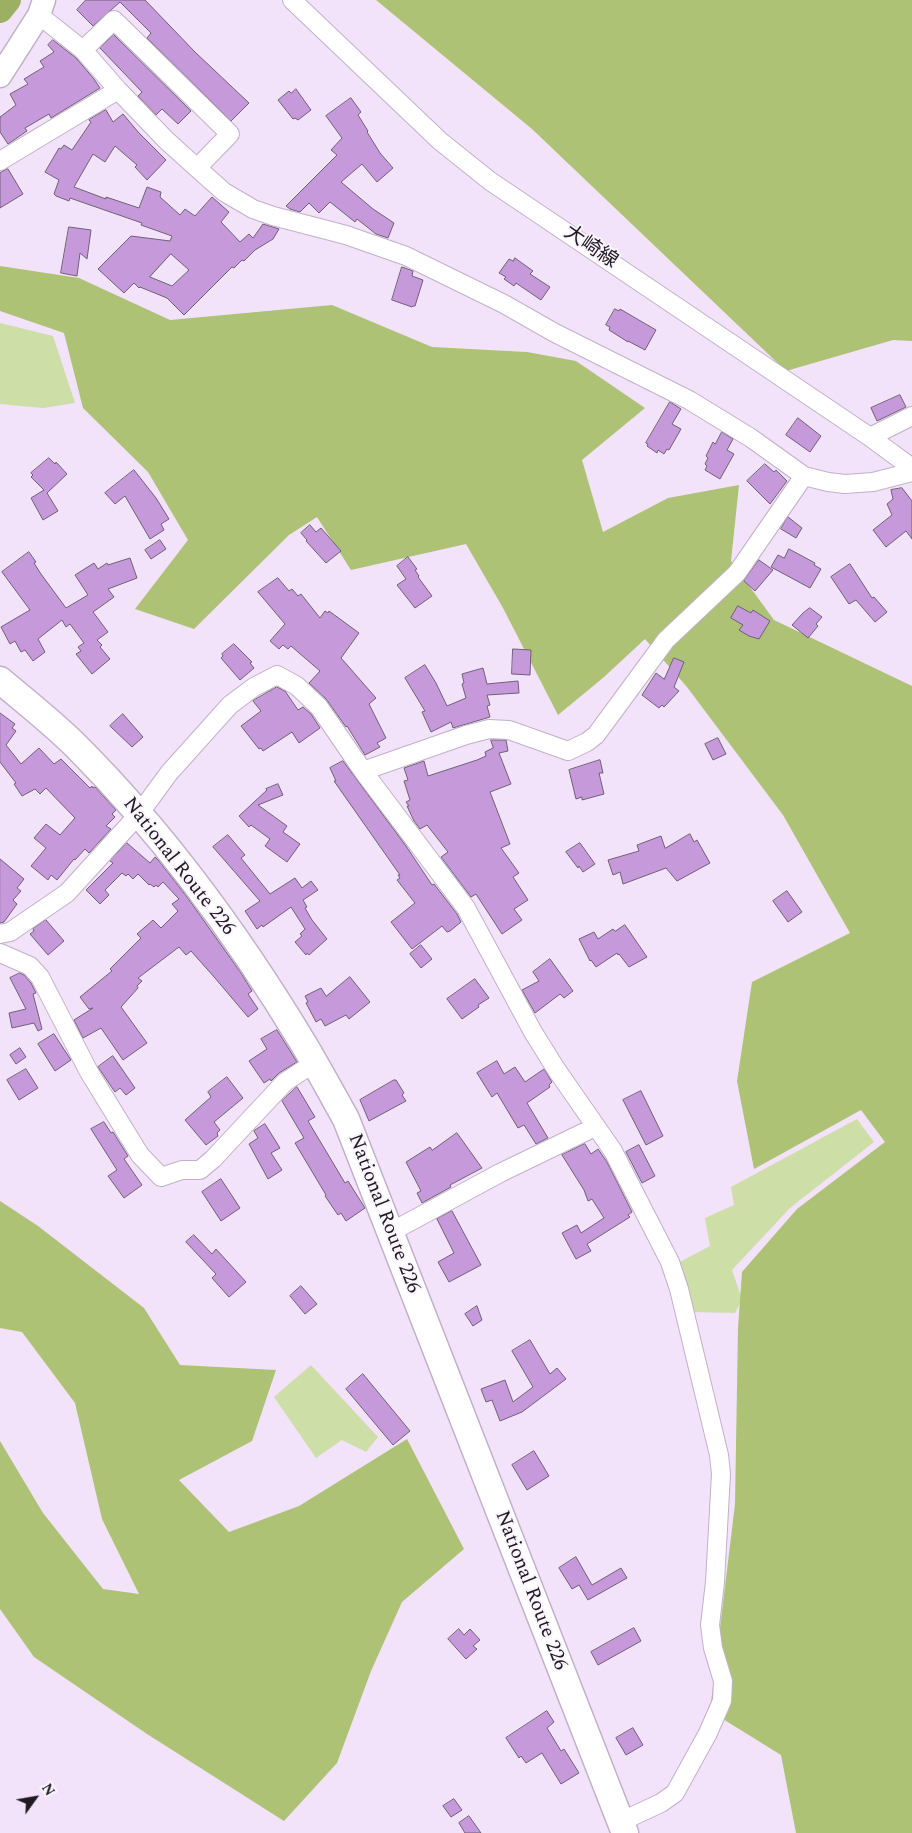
<!DOCTYPE html>
<html>
<head>
<meta charset="utf-8">
<style>
	body { margin:0 }
	#map { position:relative; width:912px; height:1833px; overflow:hidden; background:#f2e2fa; font-family:Spectral,serif }
	canvas { display:block }
	.north { position:absolute; left:10px; top:1773px; width:50px; height:50px; -webkit-text-stroke:4px #faf4fd; paint-order:stroke; rotate:58deg; font-size:14px; font-weight:700; line-height:20px; text-align:center; color:#201a23 }
	.north::after { content:''; display:block; margin:auto; width:18px; height:22px; background:#201a23; clip-path:polygon(50% 0,100% 100%,50% 72%,0 100%) }
</style>
</head>
<body>
<div id="map">
<canvas width="912" height="1833"></canvas>
<div class="north">N</div>
</div>
<script>
const c = document.querySelector('canvas').getContext('2d');
c.lineJoin = 'round';
function fill(path, color) { c.fillStyle = color; c.fill(path, 'evenodd'); }
function stroke(path, color, width, dash) { c.strokeStyle = color; c.lineWidth = width; c.lineCap = dash ? 'butt' : 'round'; c.setLineDash(dash || []); c.stroke(path); }
function label(font, color, halo, rows, align = 'center') {
  c.font = font + ' Spectral,"Noto Sans JP",serif'; c.lineWidth = 4; c.setLineDash([]); c.textBaseline = 'middle'; c.strokeStyle = halo; c.fillStyle = color; for (const [text, x, y, turn = 0] of rows) {
    c.save(); c.translate(x, y); c.rotate((+turn || 0) * Math.PI / 180); c.textAlign = isNaN(turn) ? turn : align; if (halo) c.strokeText(text, 0, 0); c.fillText(text, 0, 0); c.restore();
  }
}
fill(new Path2D(`
	M0 323 53 336 75 403 43 408 0 404Z
	M857 1119 874 1142 790 1208 732 1270 742 1299 735 1313 693 1312 674 1265 710 1246 705 1218 734 1205 731 1187Z
	M311 1365 378 1437 366 1452 342 1440 316 1458 274 1397Z`), '#cedea7');
fill(new Path2D(`
	M376 0H912V341L893 340 786 371 532 129Z
	M0 266 79 278 170 320 332 305 432 347 527 352 576 361 645 408 582 460 603 532 668 498 739 485 731 561 774 620 912 686V1833H796L781 1755 710 1711 735 1504 738 1328 742 1272 797 1209 885 1142 861 1110 754 1169 737 1081 752 982 850 933 783 815 687 687 645 639 604 677 558 715 503 608 466 544 351 570 317 517 289 535 194 629 135 609 188 540 148 472 83 408 64 333 0 311Z
	M0 1201 38 1226 144 1308 180 1365 276 1370 252 1441 179 1480 229 1532 299 1506 407 1439 464 1549 402 1602 371 1671 337 1763 284 1821 147 1734 34 1657 0 1609V1441L43 1513 103 1589 139 1594 102 1519 75 1403 22 1332 0 1328Z`), '#adc275');
stroke(new Path2D(`
	M0 10 8 0`), '#9cb064', 26);
const building = new Path2D(`
	M86 0H145L195 52 249 103 231 121 147 38 151 33 120 2 93 26 77 10Z
	M114 35 191 111 178 124 162 109 156 115 138 96 142 92 100 48Z
	M53 40 76 58 94 79 100 88 51 118 49 114 25 128 27 131 8 144 0 132V117L16 105 10 94 28 84 24 79 44 67 40 61 54 52 48 45Z
	M296 89 311 110 298 120 295 118 293 119 278 100 289 91 291 93Z
	M351 98 361 112 358 115 368 131 367 132 380 153 393 168 377 182 362 164 341 182 373 209 394 223 388 238 376 234 357 219 355 222 330 202 319 213 309 203 300 212 290 209 286 206 337 155 331 150 342 138 326 116Z
	M106 110 113 122 123 114 139 133 166 160 147 180 135 167 137 165 115 146 105 162 93 154 74 187 106 199V197L139 208 147 187 161 192 160 197 180 215 185 209 195 216 212 197 229 212 221 222 240 242 249 234 253 238 263 224 279 229 273 239 255 250 244 261 242 260 234 268 232 267 184 315 167 298 140 287 139 288 134 283 124 293 98 269 131 236 170 241 172 236 141 225 142 223 70 198 69 201 56 196 54 194 59 180 45 172 59 148 61 149 64 145 72 150 91 122 89 120ZM171 254 189 270 172 286 150 277Z
	M8 169 23 194 0 208V173Z
	M69 227 91 230 87 259 80 253 77 276 61 273Z
	M515 258 533 271 530 274 550 287 541 300 516 283 514 286 504 279 506 277 499 273 509 259 513 261Z
	M402 267 413 271 412 276 423 280 415 306H413L412 307 392 300Z
	M615 309 619 311 620 309 656 330 645 350 628 341V342L609 330 610 327 606 325Z
	M900 395 906 407 877 421 871 408Z
	M670 402 681 409 672 424 681 429 669 450 667 449 664 454 658 450 657 453 647 446 648 444 646 443Z
	M798 418 821 436 810 452 786 435Z
	M722 432 733 439 727 450 734 454 720 479 705 470 707 466 705 464 708 458 706 456 713 442 715 444Z
	M49 458 55 464 56 462 67 474 47 493 58 511 43 520 31 498 44 490 31 477 33 475 31 473Z
	M765 464 774 472 776 470 787 481 770 504 747 481Z
	M134 470 156 498 169 519 161 524 164 530 150 539 125 496 115 504 105 493Z
	M902 488 912 501V539L906 531 886 547 873 530 892 515 887 504 893 499 891 490Z
	M788 517 802 528 796 538 781 529Z
	M310 525 316 532 321 528 341 551 326 563 306 541 307 540 301 533Z
	M160 540 166 549 151 559 145 550Z
	M789 549 815 563 814 565 821 569 810 588 771 567 778 555 784 558Z
	M29 552 36 562 34 563 41 574 66 608 88 595 75 575 94 563 98 569 107 563 108 565 130 558 137 578 108 589 114 597 93 612 108 632 97 640 102 645 100 647 110 659 92 674 76 654 81 651 78 647 84 643 70 624 66 627 62 620 38 639 45 652 33 661 25 650 21 652 15 641 10 644 1 627 30 610 2 572Z
	M408 557 417 569 415 570 419 576 418 577 432 596 415 608 397 585 406 579 397 566Z
	M759 560 773 570 755 591 744 581Z
	M850 564 872 598 874 597 887 612 875 622 856 600 849 604 831 577Z
	M278 578 289 591 292 589 298 596 301 594 320 618 325 611 328 613 329 611 359 633 341 658 376 698 369 704 386 738 377 743 380 747 365 755 347 726 346 727 326 699 309 683 320 671 291 646 288 649 283 645 279 649 270 641 285 624 258 592Z
	M738 606 751 613 753 610 770 621 759 639 749 636 739 630 743 625 731 618Z
	M810 608 822 617 816 624 818 626 808 638 792 625 803 613Z
	M234 644 252 662 250 663 254 668 240 680 221 658 223 656 222 654Z
	M513 649 531 650 530 675 512 674Z
	M674 658 684 662 674 687 679 691 664 707 662 705 659 708 642 695 656 673 664 679Z
	M425 665 436 683 447 706 466 698 462 684 464 683 462 674 483 668 487 684 518 681 519 693 487 695 490 705 487 706 490 717 453 728 451 722 431 732 422 712 425 711 405 678Z
	M277 687 285 691 298 710 303 707 311 714 320 728 299 743 292 732 263 751 261 748 259 749 241 726 261 711 253 701Z
	M0 713 15 724 12 728 16 731 6 745 21 764 39 748 54 764 61 759 90 788 92 786 93 788 95 787 116 810 112 814 115 817 106 826 111 829 89 853 85 849 75 860 74 859 57 880 51 875 48 880 31 866 46 848 34 838 46 824 60 835 75 818 46 788 40 794 35 789 22 796 14 784 16 783 0 762Z
	M123 714 143 737 132 747 110 726Z
	M718 738 726 754 713 760 705 744Z
	M491 740H506L508 751 499 753 511 784 490 792 510 844 501 848 519 873 513 877 528 900 514 909 522 920 502 934 476 894 471 897 441 857 448 852 427 825 420 829 414 821 407 806H409L406 802 410 800 404 781 408 780 404 768 424 761 428 776 477 760 486 756 485 752 493 748Z
	M600 760 603 773H599L604 794 582 800V797L576 799 569 770Z
	M343 761 406 846 432 885 434 884 457 914 461 922 450 931 447 932 442 926 412 949 391 922 415 903 397 880 400 878 398 875H400L334 781H336L330 768Z
	M278 784 283 795 258 805 287 826 283 832 300 844 287 862 265 846 270 839 251 825 249 827 239 816 267 790 266 789Z
	M690 834 694 842 697 840 710 863 677 881 666 868 623 884 620 872 613 875 608 860 639 851 637 845 661 836 665 848Z
	M228 835 245 855 241 858 270 894 295 878 302 888 311 881 318 890 303 900 307 907 305 908 312 920 327 939 309 955 307 953 306 955 295 942 302 936 300 934 305 929 291 907 263 927 262 925 257 929 245 911 260 901 213 847Z
	M127 843 150 863 155 857 159 861 187 897 241 973 252 991 248 994 258 1009 248 1017 215 978 191 951 186 955 179 947 138 978 142 981 137 986 138 988 121 1007 147 1043 123 1060 101 1028 83 1038 74 1020 93 1008 89 1009 80 997 112 971 110 969 141 938 137 934 153 920 161 928 178 911 172 904 179 899 163 882 158 887 156 885 154 887 150 884 149 885 138 874 133 879 128 874 126 876 122 873 105 890 109 895 100 904 86 890 113 863 110 861Z
	M580 843 595 864 583 872 579 866 578 868 566 852Z
	M0 859 24 879 17 888 21 891 13 900 17 904 4 922 0 923Z
	M787 891 802 912 788 922 773 901Z
	M46 920 64 941 48 955 30 934 34 931 33 929Z
	M625 925 647 957 629 967 619 954 618 955 617 953 596 967 591 960 590 961 579 939 594 932 598 939 613 929 615 931Z
	M421 945 432 959 421 968 410 954Z
	M550 959 573 991 564 998 560 994 535 1013 522 990 539 981 533 972Z
	M20 973 24 975 31 983 36 993 33 994 42 1029 38 1031 34 1023 12 1028 9 1013 26 1009 10 978Z
	M350 977 370 1002 349 1019 346 1015 325 1026 321 1019 316 1022 306 1003 308 1002 305 996 321 988 326 996Z
	M475 979 489 998 478 1005 479 1007 462 1019 447 999Z
	M277 1030 297 1062 279 1073 271 1081 270 1079 264 1083 249 1061 267 1049 261 1039Z
	M54 1034 71 1060 55 1071 38 1044Z
	M20 1048 26 1057 16 1064 10 1055Z
	M113 1056 135 1088 126 1095 120 1088 115 1092 98 1067Z
	M497 1061 504 1074 515 1067 525 1082 544 1069 552 1082 549 1085 550 1087 527 1103 548 1138 536 1144 524 1125 518 1128 497 1093 492 1097 477 1073Z
	M26 1069 38 1088 19 1100 7 1080Z
	M227 1077 243 1098 214 1122 220 1130 217 1133 218 1136 206 1145 185 1120 211 1097 208 1092Z
	M394 1080H396L404 1093 402 1095 406 1101 369 1121 360 1100Z
	M297 1087 315 1117 308 1121 345 1183 348 1181 365 1208 346 1221 341 1213 338 1215 325 1196 326 1195 295 1143 304 1138 282 1101Z
	M641 1091 663 1136 646 1145 623 1100Z
	M104 1122 111 1133 113 1132 128 1156 124 1159 142 1185 124 1198 108 1176 117 1170 91 1129Z
	M265 1124 280 1148 271 1153 282 1170 268 1179 249 1144 258 1138 254 1131Z
	M457 1133 482 1168 450 1185 451 1187 422 1203 417 1193 421 1191 406 1162 430 1147 432 1150Z
	M585 1144 591 1154 598 1149 607 1162 632 1212 628 1215 630 1217 587 1244 591 1251 576 1259 562 1233 577 1225 581 1233 604 1218 592 1199 588 1201 584 1190 562 1155Z
	M639 1145 655 1176 642 1183 626 1152Z
	M221 1179 240 1208 221 1221 202 1192Z
	M452 1211 481 1265 449 1282 438 1262 454 1253 437 1219Z
	M194 1235 212 1254 216 1249 246 1282 229 1297 212 1278 216 1274 186 1242Z
	M301 1286 317 1304 305 1314 290 1296Z
	M477 1306 482 1320 473 1326 465 1314Z
	M530 1340 550 1374 557 1368 566 1379 522 1412 500 1421 492 1400 486 1402 481 1389 505 1380 513 1402 533 1387 512 1351Z
	M363 1374 410 1431 393 1445 346 1389Z
	M534 1451 549 1476 527 1490 512 1465Z
	M576 1557 592 1585 621 1568 627 1578 588 1600 579 1585 572 1589 559 1568Z
	M634 1628 641 1641 598 1665 591 1652Z
	M459 1629 464 1635 470 1629 480 1640 473 1646 477 1649 466 1659 448 1639Z
	M547 1711 554 1722 547 1728 561 1751 564 1749 579 1773 561 1784 542 1753 526 1763 521 1756 519 1758 506 1738Z
	M633 1728 643 1745 626 1755 616 1738Z
	M454 1799 462 1810 451 1817 443 1806Z
	M469 1816 481 1833H465L459 1823Z`);
fill(building, '#c699da');
stroke(building, '#6e6175', 1);
const minor = new Path2D(`
	M292 0 440 141 490 181 870 437 912 468
	M39 15 83 50 118 90 166 140 197 168 224 192 253 209 273 216 346 235 406 256 504 304 555 333 689 400 751 438 804 476 828 482 845 484 873 482 912 472
	M83 50 114 20 230 134 197 168
	M0 161 118 90
	M870 437 912 416
	M363 771 466 735 489 729 509 730 568 751 587 742 596 735 666 640 737 573 804 476
	M0 934 10 932 67 893 139 814 169 773 230 705 254 687 277 675 297 686 319 707 363 771 466 908 533 1032 556 1069 613 1151 670 1262 679 1289 719 1455 721 1474 715 1582 710 1625 713 1648 723 1681 722 1701 708 1733 675 1793 661 1803 620 1822
	M0 953 30 966 40 977 89 1072 140 1155 161 1177 182 1170H200L213 1159 285 1082 314 1063
	M389 1233 500 1173 595 1127`);
const major = new Path2D(`
	M0 76 39 15 44 0`);
const highway = new Path2D(`
	M0 680C26 702 53 723 77 747 165 835 239 937 303 1043 318 1068 332 1094 346 1119L625 1833`);
stroke(minor, '#c1b1c8', 20);
stroke(major, '#c1b1c8', 25);
stroke(highway, '#c1b1c8', 29);
stroke(minor, '#fff', 18);
stroke(major, '#fff', 22);
stroke(highway, '#fff', 26);
label('20px', '#201a23', '#faf4fd', [
	["大崎線",590,248,34],
	["National Route 226",178,867,52],
	["National Route 226",383,1214,69],
	["National Route 226",530,1591,69]
]);
</script>
</body>
</html>
